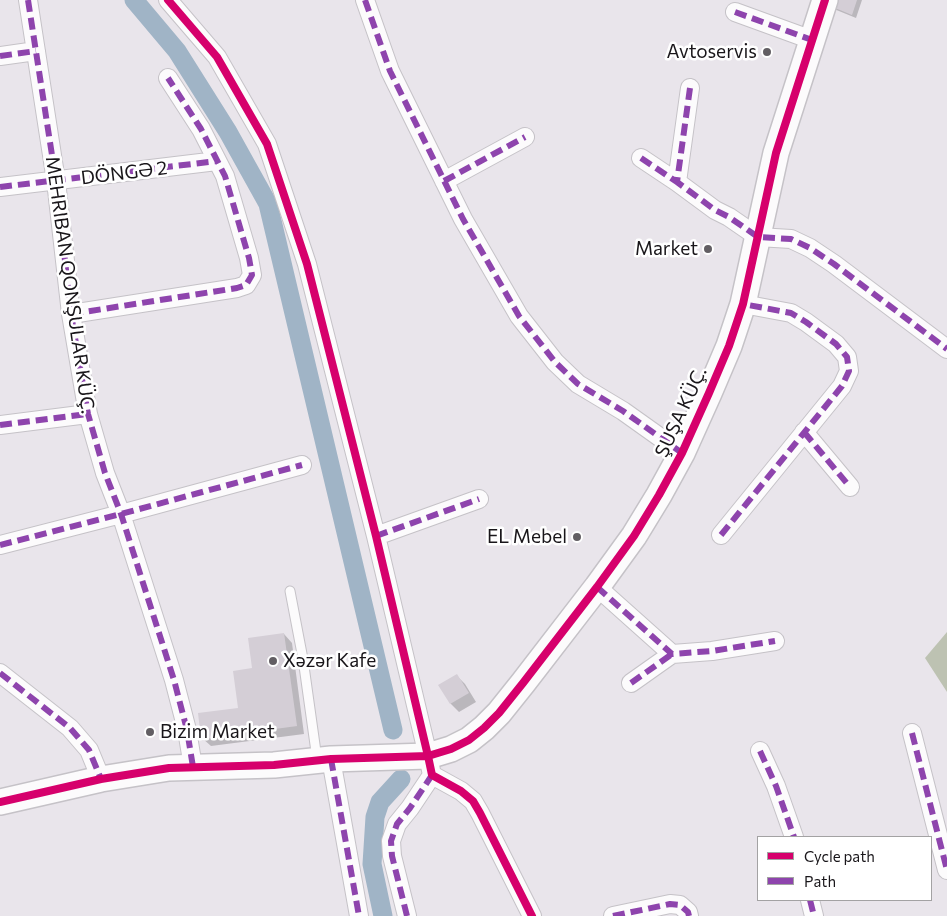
<!DOCTYPE html>
<html>
<head>
<meta charset="utf-8">
<style>
	body { margin:0 }
	#map { position:relative; width:947px; height:916px; overflow:hidden; background:#e9e5eb; font-family:Commissioner,sans-serif }
	canvas { display:block }
	.legend { position:absolute; left:757px; top:836px; width:175px; height:65px; box-sizing:border-box; background:#fff; border:1px solid #a3a2a3; margin:0; padding:6px 9px; list-style:none; font-size:15px; color:#19161a }
	.legend li { display:flex; align-items:center; gap:10px; height:25px }
	.legend b { width:25px; border:1px solid #a3a2a3 }
</style>
</head>
<body>
<div id="map">
<canvas width="947" height="916"></canvas>
<ul class="legend">
<li><b style="height:6px;background:#d6006c"></b>Cycle path</li>
<li><b style="height:6px;background:#8e44ad"></b>Path</li>
</ul>
</div>
<script>
const c = document.querySelector('canvas').getContext('2d');
c.lineJoin = 'round';
function fill(path, color) { c.fillStyle = color; c.fill(path, 'evenodd'); }
function stroke(path, color, width, dash) { c.strokeStyle = color; c.lineWidth = width; c.lineCap = dash ? 'butt' : 'round'; c.setLineDash(dash || []); c.stroke(path); }
function label(font, color, halo, rows, align = 'center') {
  c.font = font + ' Commissioner,sans-serif'; c.lineWidth = 5; c.setLineDash([]); c.textBaseline = 'middle'; c.strokeStyle = halo; c.fillStyle = color; for (const [text, x, y, turn = 0] of rows) {
    c.save(); c.translate(x, y); c.rotate((+turn || 0) * Math.PI / 180); c.textAlign = isNaN(turn) ? turn : align; if (halo) c.strokeText(text, 0, 0); c.fillText(text, 0, 0); c.restore();
  }
}
fill(new Path2D(`
	M947 632V692L925 658Z`), '#bdc2b2');
fill(new Path2D(`
	M831 0H862L856 18 834 9Z
	M284 634 292 643 304 734 211 746 202 738 240 709 254 669Z
	M457 676 465 684 476 702 459 712 451 704 440 686Z`), '#0003');
stroke(new Path2D(`
	M134 0 177 51 228 132 268 204 393 730
	M383 916 372 864 375 817 380 802 401 779`), '#a0b4c6', 19);
fill(new Path2D(`
	M830 0H857L852 15 828 5Z
	M284 633 297 726 201 739 198 713 238 708 233 671 252 668 248 638Z
	M457 674 469 693 450 704 438 685Z`), '#d4ced6');
const lane = new Path2D(`
	M290 591 303 659 317 759`);
const street = new Path2D(`
	M28 0 56 181 71 314 88 414 105 473 121 514 174 680 187 730 193 767
	M168 0 217 57 267 144 307 264 376 536 428 756 432 775 461 791 473 801 480 813 532 916
	M365 0 390 71 463 219 519 316 555 362 578 384 623 411 682 453
	M735 12 812 40
	M0 56 36 51
	M690 88 677 182 715 210 729 217 758 237 791 239 810 248 834 264 947 349
	M641 158 677 182
	M444 181 525 137
	M0 187 217 161
	M71 314 237 288 246 285 252 275 249 258 225 176 201 129 168 78
	M0 425 88 414
	M804 432 850 487
	M721 535 842 386 849 371 847 357 836 344 806 322 791 313 743 304
	M376 536 479 499
	M0 545 121 514 302 465
	M597 587 672 654 712 651 775 641
	M0 673 70 728 89 750 101 779
	M631 683 672 654
	M912 733 947 870
	M760 751 776 786 794 837
	M331 759 359 916
	M810 900 814 916
	M407 916 392 856 391 841 397 824 410 808 432 775
	M613 916 670 904 680 905 688 912 689 916`);
const secondary = new Path2D(`
	M0 802 101 779 169 768 274 765 331 759 428 756 451 749 469 740 484 728 499 713 523 683 597 587 634 536 659 495 682 453 709 393 729 346 743 304 776 153 825 0`);
stroke(lane, '#c5c2c7', 11);
stroke(street, '#c5c2c7', 20);
stroke(secondary, '#c5c2c7', 28);
stroke(lane, '#fcfbfc', 9);
stroke(street, '#fcfbfc', 18);
stroke(secondary, '#fcfbfc', 25);
stroke(new Path2D(`
	M28 0 56 181 71 314 88 414 105 473 121 514 174 680 187 730 193 767
	M365 0 390 71 463 219 519 316 555 362 578 384 623 411 682 453
	M735 12 812 40
	M0 56 36 51
	M690 88 677 182 715 210 729 217 758 237 791 239 810 248 834 264 947 349
	M641 158 677 182
	M444 181 525 137
	M0 187 217 161
	M71 314 237 288 246 285 252 275 249 258 225 176 201 129 168 78
	M0 425 88 414
	M804 432 850 487
	M721 535 842 386 849 371 847 357 836 344 806 322 791 313 743 304
	M376 536 479 499
	M0 545 121 514 302 465
	M597 587 672 654 712 651 775 641
	M0 673 70 728 89 750 101 779
	M631 683 672 654
	M912 733 947 870
	M760 751 776 786 794 837
	M331 759 359 916
	M810 900 814 916
	M407 916 392 856 391 841 397 824 410 808 432 775
	M613 916 670 904 680 905 688 912 689 916`), '#8e44ad', 6, [12, 6]);
stroke(new Path2D(`
	M168 0 217 57 267 144 307 264 376 536 428 756 432 775 461 791 473 801 480 813 532 916
	M0 802 101 779 169 768 274 765 331 759 428 756 451 749 469 740 484 728 499 713 523 683 597 587 634 536 659 495 682 453 709 393 729 346 743 304 776 153 825 0`), '#d6006c', 8);
for (const [x, y, r, color] of [
	[767,52,5,"#625e63"],
	[708,249,5,"#625e63"],
	[577,537,5,"#625e63"],
	[273,661,5,"#625e63"],
	[150,732,5,"#625e63"]
]) { const dot = new Path2D(); dot.arc(x, y, r, 0, 2 * Math.PI); c.fillStyle = color; c.fill(dot); stroke(dot, '#fff', 2); }
label('19px', '#19161a', '#fff', [
	["Avtoservis",757,52],
	["Market",698,249],
	["EL Mebel",567,537],
	["Xəzər Kafe",283,661,"left"],
	["Bizim Market",160,732,"left"]
], 'right');
label('19px', '#19161a', '#fff', [
	["DÖNGƏ 2",124,173,-7],
	["MEHRIBAN QONŞULAR KÜÇ.",70,285,82],
	["ŞUŞA KÜÇ.",681,412,-65]
]);
</script>
</body>
</html>
